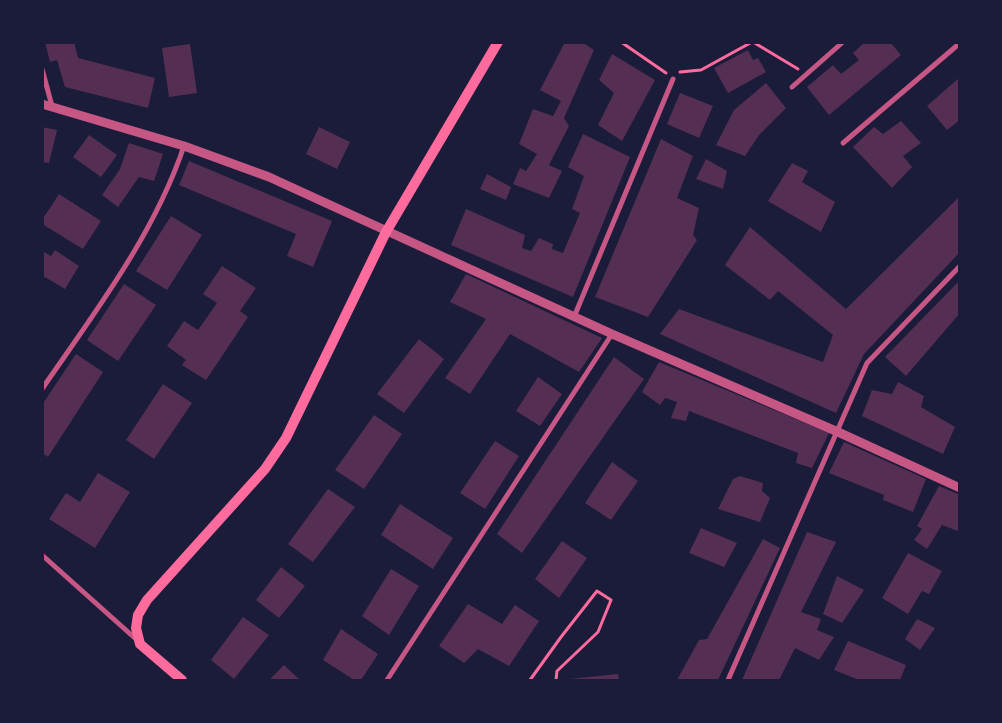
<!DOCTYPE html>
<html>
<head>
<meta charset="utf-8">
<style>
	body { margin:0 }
	#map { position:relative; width:1002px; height:723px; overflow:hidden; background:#1b1b3a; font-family:"DM Sans",sans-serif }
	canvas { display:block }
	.frame { position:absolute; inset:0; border:44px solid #1b1b3a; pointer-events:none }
</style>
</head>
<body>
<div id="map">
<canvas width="1002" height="723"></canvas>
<div class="frame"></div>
</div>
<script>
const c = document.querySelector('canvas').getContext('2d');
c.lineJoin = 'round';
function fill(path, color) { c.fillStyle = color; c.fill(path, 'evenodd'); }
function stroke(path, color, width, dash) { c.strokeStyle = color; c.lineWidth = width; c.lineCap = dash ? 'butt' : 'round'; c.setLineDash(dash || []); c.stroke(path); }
fill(new Path2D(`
	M45 42H74L78 58 155 78 148 108 65 87 57 60 50 62Z
	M565 42H582L594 50 564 118 569 126 549 165 562 171 549 198 513 184 520 168 526 171 537 154 519 144 533 109 553 116 561 101 540 90Z
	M865 42H890L901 55 829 115 807 87 833 65 841 74 859 60 853 53Z
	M190 44 197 93 169 97 162 48Z
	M748 50 753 60 758 58 766 72 728 93 714 68Z
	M612 54 655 80 622 141 598 125 614 93 599 80Z
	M960 77V120L947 130 927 106Z
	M766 83 786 108 759 135 745 156 716 145 734 110Z
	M680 93 713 106 699 138 667 124Z
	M901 121 921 143 903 156 912 167 892 188 853 147 874 127 883 134Z
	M42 127 57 130 49 163 42 162Z
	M319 127 350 142 337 169 306 154Z
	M583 134 630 157 573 297 451 245 466 209 525 235 522 248 531 251 539 238 553 244 552 249 563 253 580 213 572 209 584 176 568 167Z
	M89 135 117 155 101 177 73 157Z
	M661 139 693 156 677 198 699 208 693 235 697 240 648 317 595 297Z
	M129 143 163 154 154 181 139 177 118 207 102 195 120 169Z
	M706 159 727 171 723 189 696 179Z
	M189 161 332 221 313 267 287 256 296 234 179 185Z
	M792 163 808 171 802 182 835 202 821 232 768 201Z
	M487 174 511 187 506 200 480 189Z
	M59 194 101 221 83 249 42 224V220Z
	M960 196V252L864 354 836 413 660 334 679 309 823 362 833 335 778 291 770 300 725 265 750 227 846 309Z
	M171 216 202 235 167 290 136 271Z
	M55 250 79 266 65 289 45 277 42 281V251L51 256Z
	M222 266 256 288 240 311 248 317 206 380 182 365 186 360 167 346 184 321 198 330 217 303 203 294Z
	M466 274 602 338 579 372 510 334 470 394 445 378 486 319 450 302Z
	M960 280V313L906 376 885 357Z
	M124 284 156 305 118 361 87 340Z
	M419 339 444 359 404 413 377 394Z
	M76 354 103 372 48 457 42 453V405Z
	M614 357 644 379 522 553 497 534Z
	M659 362 829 433 812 468 796 463 798 453 689 411 686 421 671 418 677 402 665 398 660 405 642 392Z
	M538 377 562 394 540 426 516 411Z
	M898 382 924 396 921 407 955 427 943 454 862 416 872 390 892 394Z
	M163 384 192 403 154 459 126 440Z
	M374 415 402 434 364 489 335 470Z
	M495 441 519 456 485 509 460 493Z
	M844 442 926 479 913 512 883 500 884 495 829 473Z
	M612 462 638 481 611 520 585 503Z
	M98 473 130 492 95 548 49 519 66 493 80 502Z
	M740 476 763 483 762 491 770 498 760 522 718 509 733 479Z
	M939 486 960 495V530L958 531 942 525 927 549 914 540 922 529 917 526Z
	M328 489 355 507 313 562 288 544Z
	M400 504 453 538 433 569 381 535Z
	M701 528 737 543 724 567 689 553Z
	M807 532 836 542 801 612 821 619 817 630 834 637 819 660 795 648 779 680H742Z
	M763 539 780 548 718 680H677L699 640 707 639Z
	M562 541 587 558 559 598 535 579Z
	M908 553 942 571 929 594 922 591 908 614 882 598Z
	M281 567 305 586 279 618 256 600Z
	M391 569 419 586 389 635 362 616Z
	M837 576 864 590 842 623 823 614Z
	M468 604 502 624 515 605 539 621 509 666 478 649 464 663 439 646Z
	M243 617 269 635 234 679 211 660Z
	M917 619 935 628 920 650 905 639Z
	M341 629 378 654 361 680H354L323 660Z
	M848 641 906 665 900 680H859L834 670Z
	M284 665 299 679 298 680H269Z
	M618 674 619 680H569V679Z`), '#542f53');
stroke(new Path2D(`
	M621 42 666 73
	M753 42 798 69
	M680 72 701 70 752 42
	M530 680 561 637 597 591 611 600 598 632 557 671 556 680`), '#ff6b9d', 3);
stroke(new Path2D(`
	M42 69 52 106
	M792 87 843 42
	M843 143 960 43
	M574 317 673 79
	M42 389C95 312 154 235 184 146
	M42 555 137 640
	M387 680 612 334
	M728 680 867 363 960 266`), '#c65784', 5);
stroke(new Path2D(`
	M42 104 184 146 269 177 612 334 838 432 960 488`), '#c65784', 9);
stroke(new Path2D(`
	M182 680 140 644 136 628 138 615 147 600 265 469 286 438 386 232 498 42`), '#ff6b9d', 10);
</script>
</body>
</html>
